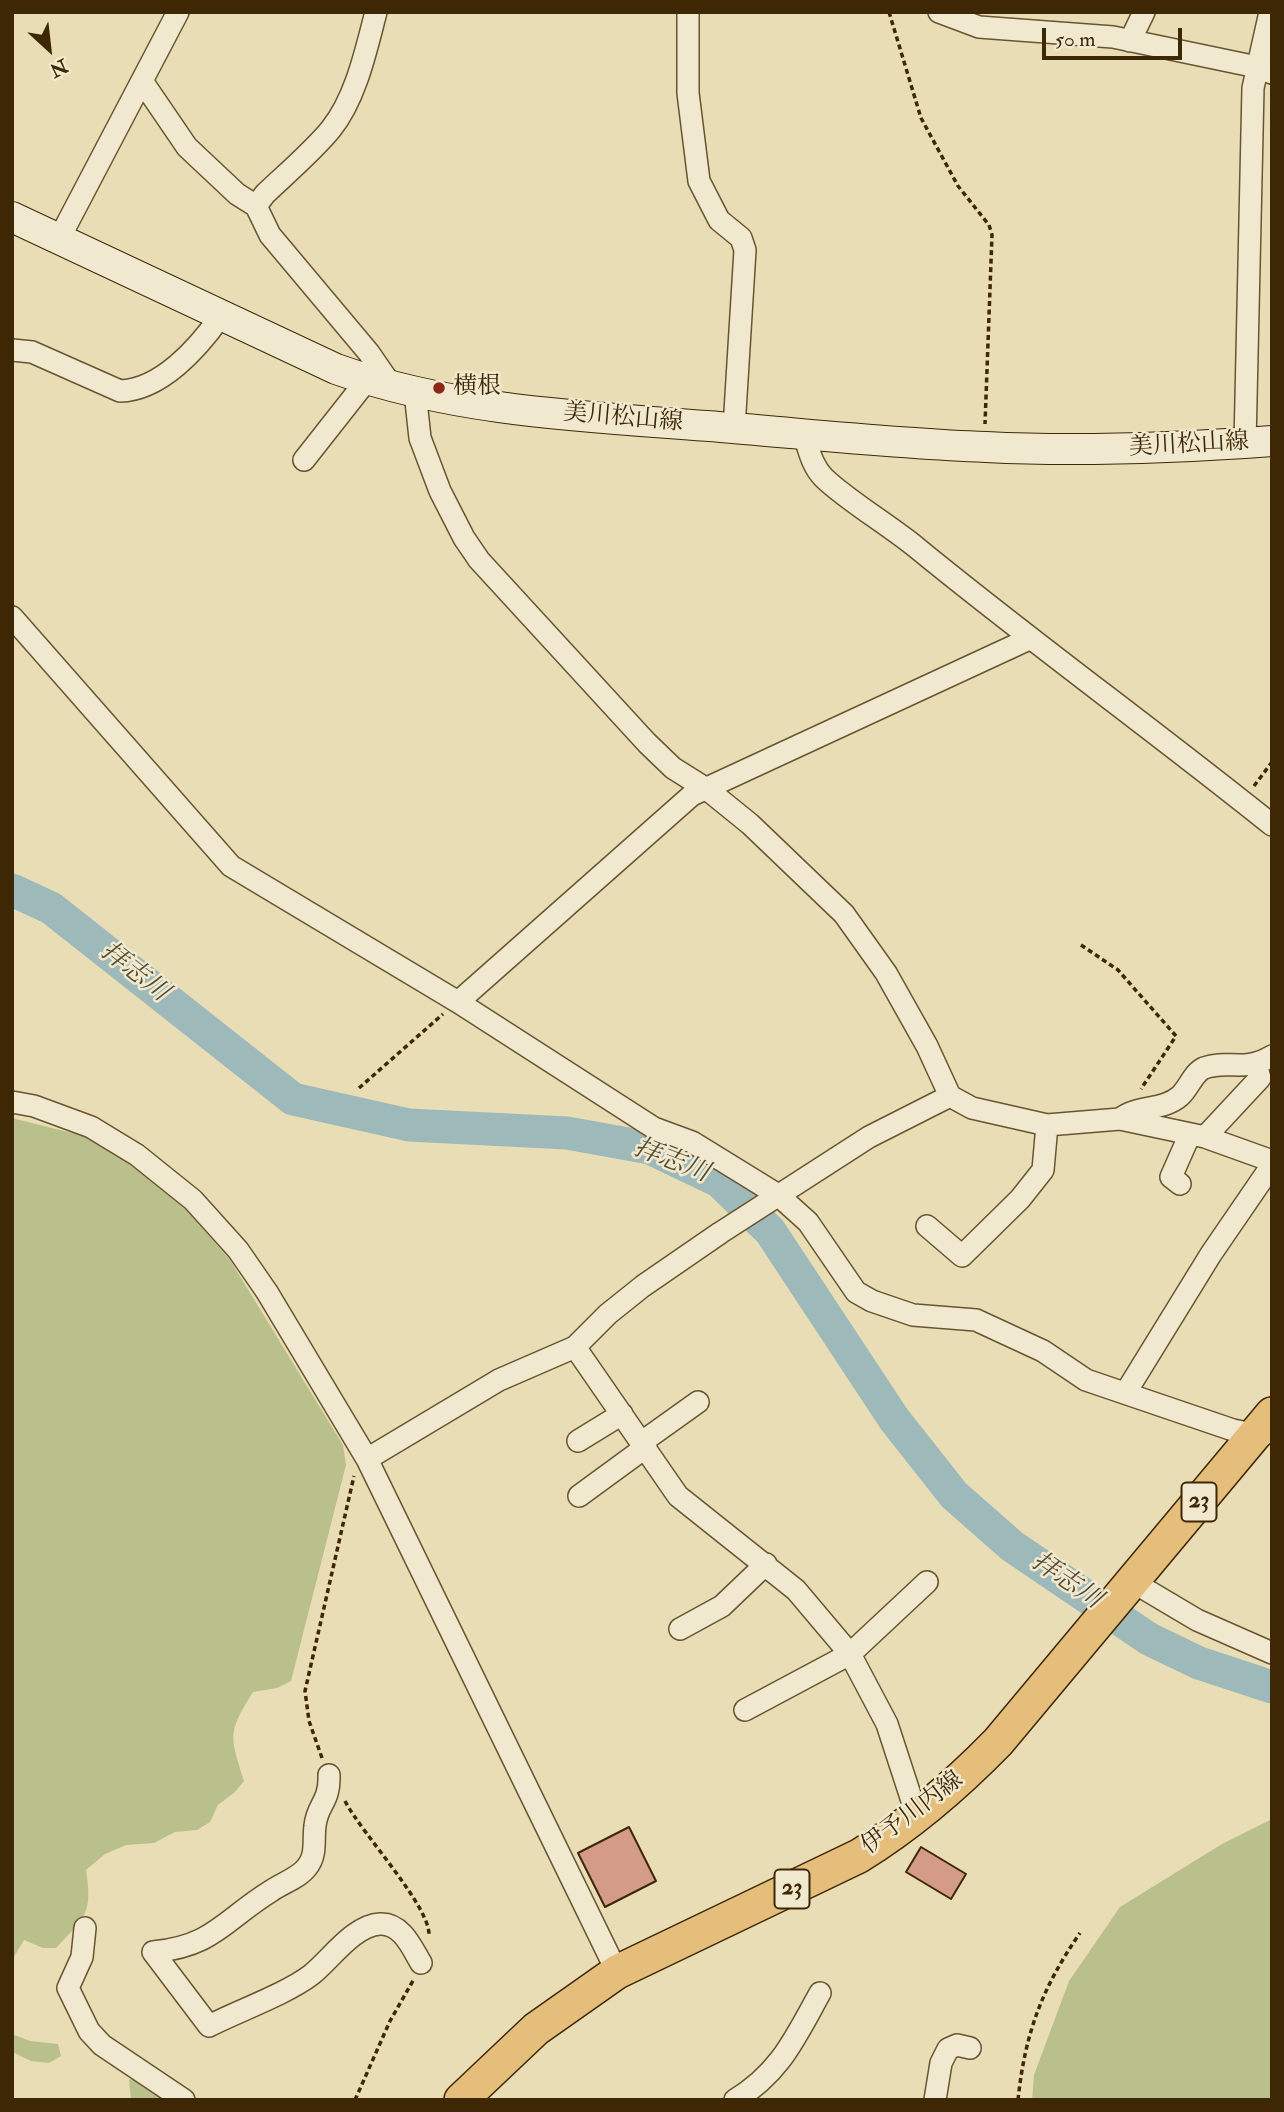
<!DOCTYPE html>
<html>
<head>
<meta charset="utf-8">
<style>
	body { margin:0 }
	#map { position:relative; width:1284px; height:2112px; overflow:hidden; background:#e9ddb5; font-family:"IM FELL Double Pica",serif }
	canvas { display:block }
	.frame { position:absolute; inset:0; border:14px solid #3e2705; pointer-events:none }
	.north { position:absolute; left:14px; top:14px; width:70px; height:70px; -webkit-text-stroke:5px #f1e9cf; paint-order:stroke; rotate:153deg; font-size:19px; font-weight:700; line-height:28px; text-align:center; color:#3e2705 }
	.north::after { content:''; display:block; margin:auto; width:24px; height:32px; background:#3e2705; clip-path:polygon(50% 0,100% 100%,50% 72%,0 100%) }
	.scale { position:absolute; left:1042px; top:28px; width:140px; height:32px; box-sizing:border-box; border:4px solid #3e2705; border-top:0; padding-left:9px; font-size:21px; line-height:24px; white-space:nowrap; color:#3e2705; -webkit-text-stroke:5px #f1e9cf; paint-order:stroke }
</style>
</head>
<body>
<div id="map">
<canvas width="1284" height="2112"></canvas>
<div class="frame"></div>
<div class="north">N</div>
<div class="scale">50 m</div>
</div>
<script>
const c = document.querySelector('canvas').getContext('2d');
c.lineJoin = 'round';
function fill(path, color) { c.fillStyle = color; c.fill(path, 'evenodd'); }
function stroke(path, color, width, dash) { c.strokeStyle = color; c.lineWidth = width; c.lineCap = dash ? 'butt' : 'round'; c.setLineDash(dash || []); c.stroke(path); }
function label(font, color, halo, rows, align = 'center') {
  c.font = font + ' "IM FELL Double Pica","Noto Serif JP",serif'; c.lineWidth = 5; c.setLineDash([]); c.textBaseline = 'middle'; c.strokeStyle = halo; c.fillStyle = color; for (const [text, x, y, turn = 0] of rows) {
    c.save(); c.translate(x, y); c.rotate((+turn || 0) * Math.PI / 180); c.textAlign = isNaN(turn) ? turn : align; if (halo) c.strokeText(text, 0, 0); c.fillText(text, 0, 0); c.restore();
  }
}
fill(new Path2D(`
	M12 1118 92 1138 132 1164 185 1209 230 1260 343 1445 346 1465 291 1681 277 1688 253 1692C227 1734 230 1735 244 1781L235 1792 218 1805 210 1822 197 1830 175 1832 154 1843 126 1845 105 1854 86 1870C93 1914 85 1917 56 1948H43L24 1940 12 1960Z
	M1272 1819V2100H1032L1034 2075 1069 1981 1120 1907 1222 1844Z
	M12 2034 30 2041 58 2044 61 2056 49 2063 31 2061 12 2052Z
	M135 2077 172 2100H131L129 2080Z`), '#bac08b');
stroke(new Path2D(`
	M12 890 51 908 293 1099 409 1125 567 1133 650 1148 719 1181 770 1231 894 1419 954 1495 1012 1546 1149 1639 1199 1663 1272 1687`), '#9db9b9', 33);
const building = new Path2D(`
	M629 1827 656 1881 605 1907 578 1853Z
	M921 1847 966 1874 951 1899 906 1872Z`);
fill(building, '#d49c88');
stroke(building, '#3e2705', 2);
const minor = new Path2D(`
	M688 12V93L699 181 719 220 741 238 745 250 734 428
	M939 12 979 27 1113 37 1257 67 1272 73
	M1130 41 1144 12
	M142 81 187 147 237 194 256 206 270 235 369 353 391 385
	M256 206 265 194C285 175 314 150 331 129 356 98 366 50 376 12
	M59 239 178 12
	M12 350 32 352 120 391C161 390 198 348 220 317
	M415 392 420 438 440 491 464 538 479 560 647 743 673 768 708 790 750 824 844 914 886 973 927 1046 950 1096 972 1108 1047 1125 1120 1119 1205 1137 1272 1161
	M804 435C809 450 812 466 824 478 848 501 889 525 917 548 1033 643 1155 731 1272 825
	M1245 443 1253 88 1270 12
	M304 460 367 380
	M12 617 231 866 458 1002 654 1128 692 1142 778 1195 808 1222 856 1292 872 1301 913 1315 976 1320 1043 1351 1086 1380 1233 1430 1262 1436
	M458 1002 692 795 1029 639
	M12 1102 34 1106 91 1127 137 1155 193 1200 238 1250 267 1292 367 1459 617 1972
	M1120 1119C1138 1105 1163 1111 1180 1096 1189 1088 1193 1073 1204 1068 1229 1059 1243 1073 1272 1056
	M1205 1137 1260 1078 1256 1065
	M1180 1184 1171 1177 1190 1134
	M927 1226 962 1256 1020 1199 1043 1170 1047 1125
	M575 1347 678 1496 796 1590 850 1654 887 1724 917 1816
	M1126 1392 1211 1254 1272 1165
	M578 1441 622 1414
	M642 1442 698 1402
	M367 1459 499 1380 575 1347 608 1314 643 1286 720 1233 869 1137 950 1096
	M579 1496 646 1447
	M1133 1582 1197 1620 1272 1653
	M680 1629 722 1606 766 1564
	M745 1710 850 1654 927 1582
	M329 1775C330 1803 317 1804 315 1826 313 1840 317 1855 307 1867 299 1878 282 1883 271 1891 224 1920 214 1946 153 1952L209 2026C238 2011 286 1994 311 1975 330 1960 354 1925 380 1924 402 1923 412 1948 421 1963
	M85 1928 82 1957 68 1988 89 2031 102 2045 184 2100
	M735 2100C780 2073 795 2038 820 1993
	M935 2100 941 2063 948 2049 957 2045 970 2048`);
const secondary = new Path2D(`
	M12 217 336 369C463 414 599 417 733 428 817 435 902 444 986 447 1082 452 1176 448 1272 441`);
const primary = new Path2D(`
	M461 2100 536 2029 617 1972 859 1856C911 1824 955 1786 998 1742L1272 1414`);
stroke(minor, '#695431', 24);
stroke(secondary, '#3e2705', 32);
stroke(primary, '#3e2705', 36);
stroke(new Path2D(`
	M889 12 921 118 958 186 989 225 992 235 985 424
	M1254 786 1272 762
	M1081 945 1118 970 1176 1036 1141 1089
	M359 1088 443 1014
	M322 1758 309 1721 305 1691 354 1476
	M345 1801C362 1834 431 1907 429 1936
	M355 2100 390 2021 414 1979
	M1018 2100C1025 2033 1042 1988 1080 1933`), '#3e2705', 3.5, [5, 3.5]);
stroke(minor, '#f1e9cf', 21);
stroke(secondary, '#f1e9cf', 30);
stroke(primary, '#e4be7a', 33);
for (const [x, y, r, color] of [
	[439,388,7,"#8f2418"]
]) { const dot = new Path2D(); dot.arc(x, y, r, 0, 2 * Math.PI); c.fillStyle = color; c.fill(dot); stroke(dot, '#f1e9cf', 2.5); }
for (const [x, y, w] of [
	[1199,1502,35],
	[792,1889,35]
]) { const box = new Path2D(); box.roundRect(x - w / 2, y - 19.5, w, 39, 5); c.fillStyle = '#f1e9cf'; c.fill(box); stroke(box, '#3e2705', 2); }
label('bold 23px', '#3e2705', null, [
	["23",1199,1502],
	["23",792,1889]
]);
label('24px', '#3e2705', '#f1e9cf', [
	["横根",453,388]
], 'left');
label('24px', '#3e2705', '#f1e9cf', [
	["美川松山線",623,419,5],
	["美川松山線",1189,446,-3],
	["伊予川内線",913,1814,-37]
]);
label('italic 26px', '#564c32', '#f1e9cf', [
	["拝志川",134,973,38],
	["拝志川",671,1162,21],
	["拝志川",1066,1582,34]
]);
</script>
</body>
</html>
